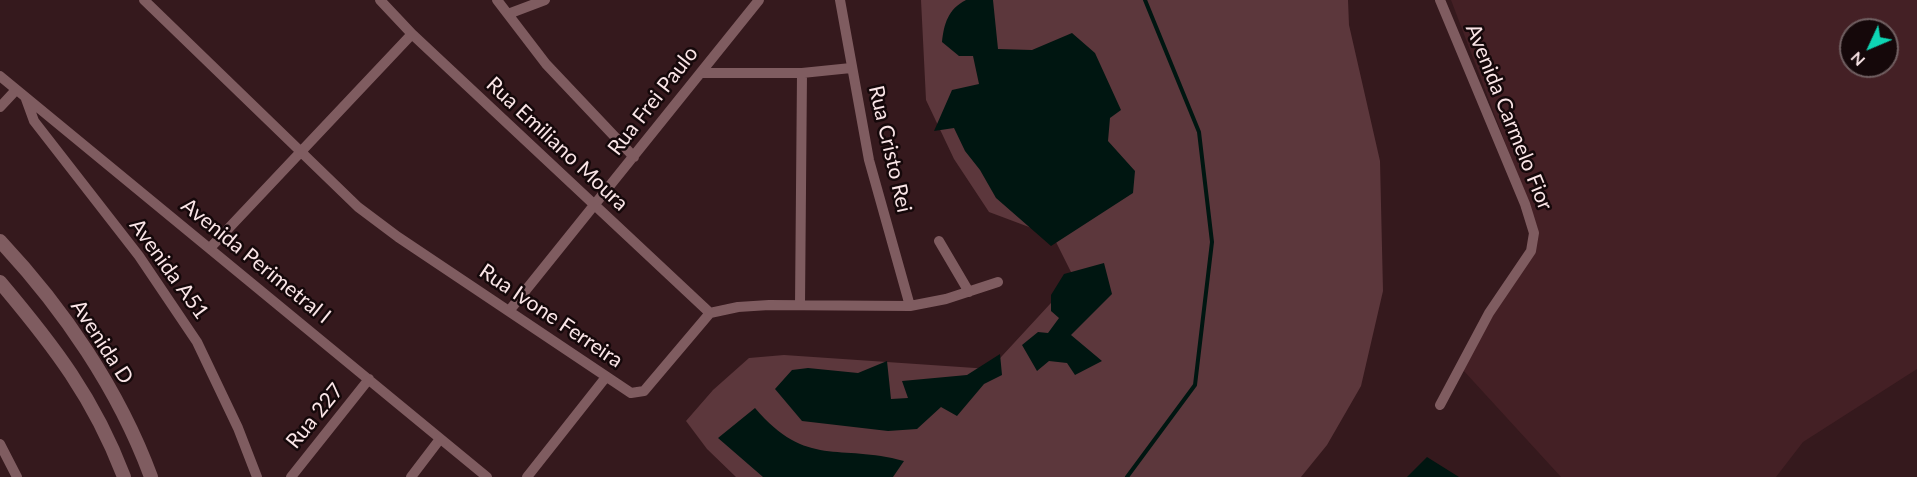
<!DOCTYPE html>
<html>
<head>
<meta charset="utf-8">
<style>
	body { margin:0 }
	#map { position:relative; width:1917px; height:477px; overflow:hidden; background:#35191d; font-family:Lato,sans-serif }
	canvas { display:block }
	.north { position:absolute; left:1839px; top:18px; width:60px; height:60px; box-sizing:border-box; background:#15080a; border:2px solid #716062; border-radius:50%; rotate:226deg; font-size:16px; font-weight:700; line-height:24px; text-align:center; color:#fae5e7 }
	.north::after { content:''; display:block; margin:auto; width:21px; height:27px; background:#0ed5b4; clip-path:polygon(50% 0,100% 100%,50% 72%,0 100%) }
</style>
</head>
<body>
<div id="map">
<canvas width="1917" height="477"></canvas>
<div class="north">N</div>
</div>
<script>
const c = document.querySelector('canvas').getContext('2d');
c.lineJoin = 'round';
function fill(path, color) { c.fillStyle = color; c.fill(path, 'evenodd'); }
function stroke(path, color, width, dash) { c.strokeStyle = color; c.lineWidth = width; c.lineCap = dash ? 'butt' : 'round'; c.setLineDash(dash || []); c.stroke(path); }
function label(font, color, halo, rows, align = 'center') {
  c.font = font + ' Lato,sans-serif'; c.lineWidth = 5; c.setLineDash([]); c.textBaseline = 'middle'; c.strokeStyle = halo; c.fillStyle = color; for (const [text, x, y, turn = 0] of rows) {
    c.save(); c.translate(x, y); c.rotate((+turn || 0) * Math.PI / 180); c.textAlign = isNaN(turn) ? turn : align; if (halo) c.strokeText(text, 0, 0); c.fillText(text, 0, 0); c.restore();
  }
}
fill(new Path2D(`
	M1451 0H1917V369L1803 442 1776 477H1561L1463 370 1538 229ZM1851 30H1887V66H1851Z`), '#442025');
fill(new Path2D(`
	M921 0H1348L1349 25 1380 161 1383 291 1361 386 1327 445 1301 477H736L707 449 686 421 713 390 749 358 784 355 990 369 1074 278 1053 236 989 212 954 159 926 100Z`), '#5c373c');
fill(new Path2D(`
	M966 0H993L998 49 1032 50 1072 33 1095 53 1121 110 1110 118 1108 141 1135 171 1133 193 1051 246 996 198 980 170 965 151 954 128 934 131 952 90 979 84 973 56H959L942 42C944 24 948 9 966 0Z
	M1104 263 1112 294 1071 335 1102 361 1075 375 1067 363 1049 361 1037 371 1022 345 1038 332 1048 333 1059 318 1051 311V295L1064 274Z
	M1000 354 1002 375 984 384 957 416 941 407 917 429 888 431 802 421 775 389 792 370 808 368 858 373 887 361 891 399 908 398 902 381 967 375Z
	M755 408C807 469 839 443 904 461L893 477H763L718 438Z
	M1427 457 1459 477H1407Z`), '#001611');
stroke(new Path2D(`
	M1127 477 1195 385 1212 242 1199 132 1145 0`), '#001611', 4);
stroke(new Path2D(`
	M144 0 358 207 398 237 631 393 644 391 710 313 738 307 769 305 910 306 946 299 998 282
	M380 0 412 34 710 313
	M497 0 546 64 634 157
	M840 0 869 160 910 306
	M508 14 545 0
	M702 73H802L851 68
	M0 76 487 477
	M26 99 34 121 139 256 197 342 238 428 257 477
	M0 107 15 91
	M939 241 969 292
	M210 248 412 34
	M800 305 802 73
	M509 311 759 0
	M1440 405 1489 313 1531 251 1534 233 1525 204 1440 0
	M0 444 17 477
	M291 477 369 379
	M411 477 440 439
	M527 477 606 377`), '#7f5c60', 10);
stroke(new Path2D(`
	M0 241C63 308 119 390 151 477
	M0 282C54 346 94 398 124 477`), '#7f5c60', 14);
label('21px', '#fae5e7', '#15080a', [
	["Rua Frei Paulo",653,101,-52],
	["Avenida Carmelo Fior",1509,117,68],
	["Rua Emiliano Moura",557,144,43],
	["Rua Cristo Rei",890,149,77],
	["Avenida Perimetral I",256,261,39],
	["Avenida A51",169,269,54],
	["Rua Ivone Ferreira",551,316,34],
	["Avenida D",102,342,57],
	["Rua 227",315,416,-51]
]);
</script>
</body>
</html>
